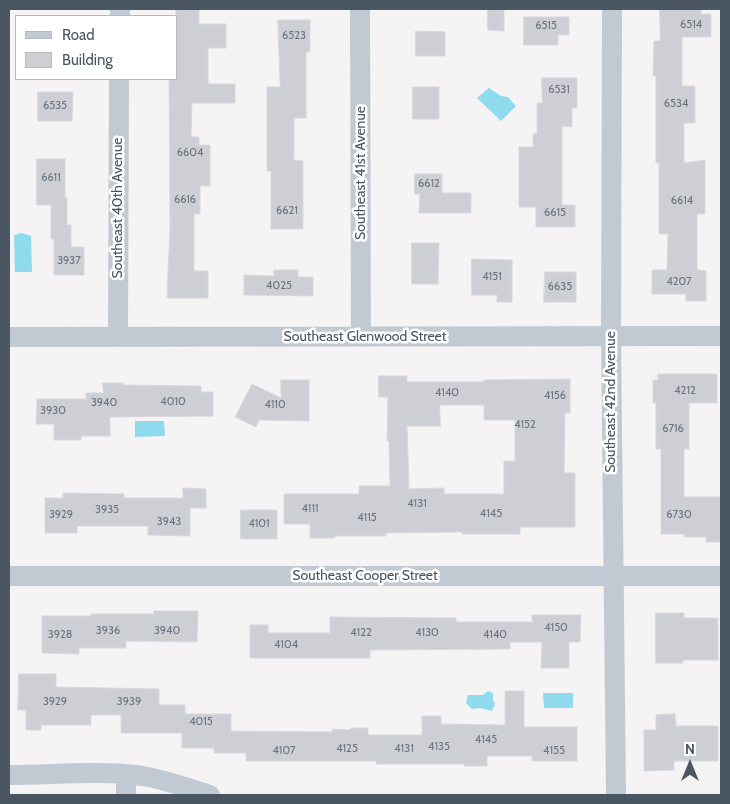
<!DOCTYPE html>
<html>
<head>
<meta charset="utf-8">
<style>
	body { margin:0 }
	#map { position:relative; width:730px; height:804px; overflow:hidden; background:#f5f3f3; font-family:Cabin,sans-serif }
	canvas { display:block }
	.frame { position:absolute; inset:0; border:10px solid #4a5661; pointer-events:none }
	.legend { position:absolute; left:15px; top:15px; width:162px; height:65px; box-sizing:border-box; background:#fff; border:1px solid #b7bbc0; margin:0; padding:6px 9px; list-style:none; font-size:15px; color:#4a5661 }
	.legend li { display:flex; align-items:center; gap:10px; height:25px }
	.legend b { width:25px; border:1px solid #b7bbc0 }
	.north { position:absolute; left:665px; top:739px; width:50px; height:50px; -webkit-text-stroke:4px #fff; paint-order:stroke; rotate:0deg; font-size:14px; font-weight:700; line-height:20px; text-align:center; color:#4a5661 }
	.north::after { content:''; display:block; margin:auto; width:18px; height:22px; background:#4a5661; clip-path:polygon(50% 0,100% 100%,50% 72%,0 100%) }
</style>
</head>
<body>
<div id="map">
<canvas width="730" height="804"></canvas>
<div class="frame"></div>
<ul class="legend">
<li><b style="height:6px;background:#c1cad2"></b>Road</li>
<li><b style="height:14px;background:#cdcfd5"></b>Building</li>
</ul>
<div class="north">N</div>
</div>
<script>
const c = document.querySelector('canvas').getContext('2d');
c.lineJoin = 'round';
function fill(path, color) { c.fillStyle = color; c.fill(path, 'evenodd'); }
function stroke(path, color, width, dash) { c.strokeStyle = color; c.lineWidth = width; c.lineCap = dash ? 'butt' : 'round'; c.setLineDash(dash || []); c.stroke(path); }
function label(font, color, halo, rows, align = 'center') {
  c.font = font + ' Cabin,sans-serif'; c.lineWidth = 5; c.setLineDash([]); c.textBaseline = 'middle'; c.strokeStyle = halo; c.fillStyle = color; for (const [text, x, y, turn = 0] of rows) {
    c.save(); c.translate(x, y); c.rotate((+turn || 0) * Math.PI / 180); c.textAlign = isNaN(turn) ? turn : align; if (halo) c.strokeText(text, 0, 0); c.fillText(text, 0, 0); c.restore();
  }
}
fill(new Path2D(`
	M489 88 501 96 508 97 516 106 501 121 477 98Z
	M22 233 31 236 32 272H15L14 235Z
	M135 421H164L165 436 135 437Z
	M488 691 493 693V700L495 704 492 711 480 708 472 709 466 703 468 695H483Z
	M543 693H573V708H544Z`), '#90daee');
const building = new Path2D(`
	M176 9H199V24H226V48H208V84H235V103H192L191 137H199V145H210V186H200V214H194V271H208V298H167L170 227 169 79H176Z
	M488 9H504V31L488 30Z
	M660 9H701V14H711V37H682V86H695V123H684V163L705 160V214H697V270L706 271V301H686V294H652V270H667L668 234H659V163H656V76H653L654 41H660Z
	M524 17H569V35H558V45H524Z
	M278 20H310V52H306V118H294V160L303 161V229H271V171H267V87H280Z
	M416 31 445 32V56H416Z
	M542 78H577V108H572V127L562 126V205H575V227H536V207H519V147H533V134H537V103H542Z
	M413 87H439V119H413Z
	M38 92H73L72 121H38Z
	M37 159H65V198H67V225H71V247H84V275H54V239H51V205H37Z
	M415 174H442V193H471V213H419L420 194H415Z
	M412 243H439L438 284H412Z
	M472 259 512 260V302H497V295H472Z
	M274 270H298V277H313V296L244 295V275L274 276Z
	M545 272H576V302H544Z
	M658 374H717V403H689V449H684V497H721V542H706V537H684V534H661V449H656V403H653V380H658Z
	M379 376H407V382H484V380L570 379V413H565L564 473H575V527H520V534H462V532L386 533V536H335V538H310V524H284V494H359V486H390L389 441H387L388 397H379ZM440 405H484V420H515V461H504V494H444V488L409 489 407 426H440Z
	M281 380H309V421L259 420 256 427 235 417 252 384 281 398Z
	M103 383H123V385L201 386V392H213V416L110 417V436H81V440H54V424H36L37 399H86V393H103Z
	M183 488 206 489V508H190V536L148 535V526H77V533H45V498H63V493L124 494V498H183Z
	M241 510H277V539H241Z
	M154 611H198L197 642 126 641V648H79V654L42 653V616H91V614H154Z
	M656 613H684V618H718V660H683V663H656Z
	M532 615H581L580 642H569V668H541L542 642H510V649L370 650V658H250V625H268V633H330V617L456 618V622H532Z
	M19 674H56V687L159 689V705H185V714H231V731L332 732V729L351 730V728H368V735H422V716H441V724L505 725V691H524V727H577V761H532V756H487V766H464V764H376V761H246V753H214V748H182V733H121V715H91V725H41V730H26V710H18Z
	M675 714 676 726H718V761H674V770L644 771V730H656V715Z`);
fill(building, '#cdcfd5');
stroke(building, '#d7d9de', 1);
stroke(new Path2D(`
	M360 9 361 337
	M612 9 611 336 616 795
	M120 16V9
	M9 337 721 336
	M118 337 119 79
	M9 576H721
	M9 775C52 775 101 770 143 776 166 780 188 788 210 795
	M126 775V795`), '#c1cad2', 20);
label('11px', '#6b747e', null, [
	["6514",691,25],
	["6515",546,26],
	["6523",294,36],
	["6531",559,90],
	["6534",676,104],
	["6535",55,106],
	["6604",190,153],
	["6611",51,178],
	["6612",429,184],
	["6616",185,200],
	["6614",682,201],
	["6621",287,211],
	["6615",555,213],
	["3937",69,261],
	["4151",492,277],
	["4207",679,282],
	["4025",279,286],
	["6635",560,287],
	["4212",685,391],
	["4140",447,393],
	["4156",555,396],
	["4010",173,402],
	["3940",104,403],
	["4110",275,405],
	["3930",53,411],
	["4152",525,425],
	["6716",673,429],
	["4131",417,504],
	["4111",310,509],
	["3935",107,510],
	["4145",491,514],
	["3929",61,515],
	["6730",679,515],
	["4115",367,518],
	["3943",169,522],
	["4101",259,524],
	["4150",556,628],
	["3936",108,631],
	["3940",167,631],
	["4122",361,633],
	["4130",427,633],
	["3928",60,635],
	["4140",495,635],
	["4104",286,645],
	["3929",55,702],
	["3939",129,702],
	["4015",201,722],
	["4145",486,740],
	["4135",439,747],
	["4125",347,749],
	["4131",404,749],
	["4107",284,751],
	["4155",554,751]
]);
label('14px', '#4a5661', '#fff', [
	["Southeast 41st Avenue",361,173,-90],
	["Southeast 40th Avenue",118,208,-90],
	["Southeast Glenwood Street",365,337],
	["Southeast 42nd Avenue",611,402,-90],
	["Southeast Cooper Street",365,576]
]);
</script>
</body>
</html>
